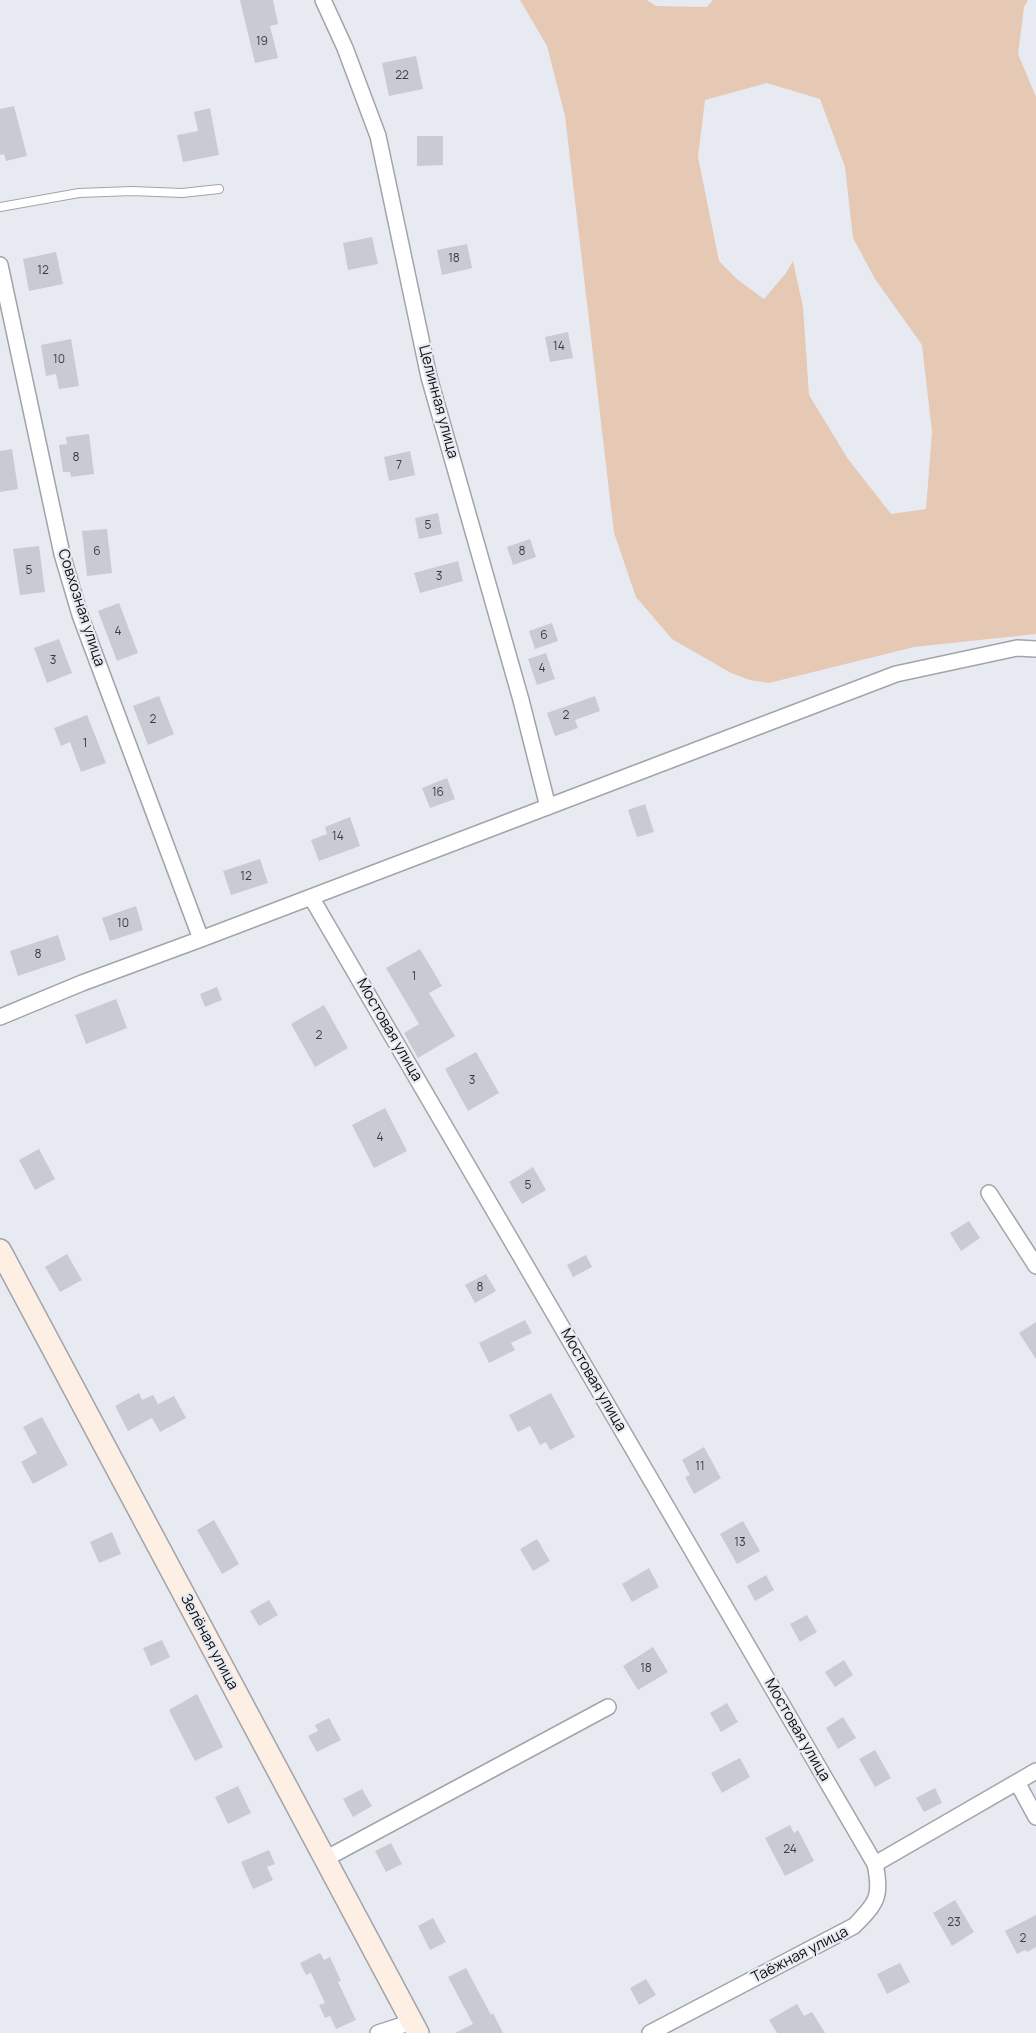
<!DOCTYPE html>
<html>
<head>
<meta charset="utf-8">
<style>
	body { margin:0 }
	canvas { display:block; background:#e8eaf2 }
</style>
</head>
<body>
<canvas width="1036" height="2033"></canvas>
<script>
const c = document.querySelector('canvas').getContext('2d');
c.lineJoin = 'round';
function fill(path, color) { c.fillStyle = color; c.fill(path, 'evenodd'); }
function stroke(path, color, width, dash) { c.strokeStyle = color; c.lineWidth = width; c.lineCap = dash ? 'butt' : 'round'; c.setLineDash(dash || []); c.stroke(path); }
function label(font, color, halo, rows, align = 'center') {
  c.font = font + ' Manrope,sans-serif'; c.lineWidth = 4.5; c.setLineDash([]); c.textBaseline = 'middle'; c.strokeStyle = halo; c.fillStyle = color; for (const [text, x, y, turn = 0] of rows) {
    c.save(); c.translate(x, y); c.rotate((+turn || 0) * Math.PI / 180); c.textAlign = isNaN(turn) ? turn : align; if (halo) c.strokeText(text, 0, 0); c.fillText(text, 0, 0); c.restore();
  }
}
fill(new Path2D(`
	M520 0H647L656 6 707 7 713 0H1028L1024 7 1018 54 1036 97V634L914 647 769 683 750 680 731 673 672 639 636 597 614 533 565 116 547 46ZM767 83 820 99 845 167 853 238 875 279 922 345 932 432 926 509 891 514 848 459 809 395 803 307 793 261 786 273 764 299 738 280 719 261 698 157 705 100Z`), '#e5c9b4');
fill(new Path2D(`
	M240 0H273L278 24 270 26 278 58 255 63Z
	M416 56 423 89 389 96 382 63Z
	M14 106 27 156 6 161 4 154 0 155V109Z
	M210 108 219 155 183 162 177 135 198 131 194 112Z
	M417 136H443V165L417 166Z
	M372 237 378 264 348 270 343 243Z
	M467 244 472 268 442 275 437 250Z
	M56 252 63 284 29 291 23 259Z
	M568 332 573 358 550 362 545 337Z
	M71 339 79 386 59 389 56 374 46 376 41 345Z
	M89 434 94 474 71 477 70 472H63L59 445 67 444 66 437Z
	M12 449 18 489 0 492V451Z
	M410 451 415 475 389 481 384 457Z
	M438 513 442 534 419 539 415 518Z
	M107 529 112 573 87 576 82 531Z
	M530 539 536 557 513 565 507 547Z
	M39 546 45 592 20 595 13 549Z
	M458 561 463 581 420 593 414 573Z
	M119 603 138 653 117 661 98 611Z
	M552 623 558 641 535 649 529 631Z
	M59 639 72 673 47 683 34 648Z
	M546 653 555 679 537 685 528 659Z
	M159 696 174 734 148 745 133 706Z
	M595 696 600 711 575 720 578 728 555 736 547 713Z
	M87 715 106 763 81 772 70 742 61 746 54 728Z
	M447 778 455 799 430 808 422 788Z
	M645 804 654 832 637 837 628 810Z
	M350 817 360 846 319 861 311 840 327 834 325 827Z
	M260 859 268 883 231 895 223 871Z
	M136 906 143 930 110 941 102 918Z
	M58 935 66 960 18 976 10 951Z
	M420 949 442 986 429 993 455 1036 418 1058 404 1033 419 1024 386 968Z
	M217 987 222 1000 205 1007 200 994Z
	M116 999 127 1028 86 1044 75 1015Z
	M324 1005 348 1048 315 1067 291 1024Z
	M476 1052 499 1093 468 1111 445 1069Z
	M385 1108 407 1151 374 1168 352 1125Z
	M39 1149 55 1179 35 1190 19 1160Z
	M533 1167 546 1190 522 1204 509 1182Z
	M969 1221 980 1238 961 1251 950 1233Z
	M67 1254 82 1280 60 1292 45 1267Z
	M586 1255 592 1267 573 1277 567 1265Z
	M486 1274 496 1291 475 1303 465 1285Z
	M525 1320 532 1333 511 1343 515 1350 489 1363 479 1343Z
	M1036 1322V1359L1019 1333Z
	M139 1393 142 1400 153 1395 158 1404 174 1396 186 1418 160 1432 152 1418 128 1431 115 1406Z
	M551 1393 575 1437 550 1450 546 1442 540 1445 530 1426 518 1432 509 1415Z
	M42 1417 68 1465 33 1484 21 1462 37 1453 23 1427Z
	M704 1447 721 1478 694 1494 685 1477 690 1475 682 1460Z
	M214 1520 239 1564 222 1574 197 1530Z
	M743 1521 760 1551 737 1564 720 1534Z
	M112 1532 121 1554 99 1563 90 1542Z
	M537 1539 550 1561 533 1571 520 1549Z
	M649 1568 659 1587 632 1602 622 1584Z
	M766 1575 774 1590 755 1601 747 1586Z
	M269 1600 278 1615 259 1626 250 1611Z
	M807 1615 817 1632 800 1642 790 1624Z
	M162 1640 170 1657 151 1666 143 1648Z
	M653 1647 668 1672 638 1690 623 1666Z
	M844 1660 853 1675 835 1687 825 1672Z
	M197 1694 223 1747 195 1761 169 1710Z
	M727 1703 738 1722 721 1732 710 1713Z
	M843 1717 856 1738 838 1749 826 1728Z
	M329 1718 341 1740 317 1752 308 1736 318 1731 315 1725Z
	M875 1750 891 1778 875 1787 859 1759Z
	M740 1758 750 1777 722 1793 711 1773Z
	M238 1786 251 1813 228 1824 215 1797Z
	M935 1788 942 1803 924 1812 916 1798Z
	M362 1789 372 1806 353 1817 343 1799Z
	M790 1825 794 1833 798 1830 814 1861 785 1876 765 1838Z
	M391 1843 402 1864 386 1872 375 1851Z
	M269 1850 275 1864 267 1867 273 1880 253 1889 241 1862Z
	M955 1900 974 1932 952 1946 933 1913Z
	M1036 1915V1947L1027 1952 1025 1950 1017 1954 1005 1931Z
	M433 1918 446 1942 430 1950 418 1926Z
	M320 1953 324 1960 330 1957 341 1981 338 1982 356 2020 336 2029 330 2016 325 2018 319 2005 325 2003 311 1973 306 1975 300 1963Z
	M900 1963 910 1982 887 1994 877 1974Z
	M466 1968 491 2015 493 2013 503 2033H455L473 2024 448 1977Z
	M646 1979 656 1995 639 2005 630 1988Z
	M797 2004 804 2016 812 2012 825 2033H777L769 2020Z`), '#c9cad2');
const service = new Path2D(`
	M0 207 79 193 132 191 182 193 219 189`);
const minor = new Path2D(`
	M323 0 345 48 378 136 429 377 521 700 548 807
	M0 265 62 554 80 615 201 939
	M311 897 875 1864
	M0 1017 82 983 201 939 896 674 1017 648 1036 649
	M989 1193 1036 1266
	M1017 1782 1036 1817
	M325 1859 608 1707
	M378 2033 412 2022
	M650 2033 854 1926C877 1903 882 1896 875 1864L1036 1771`);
const secondary = new Path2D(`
	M0 1250 418 2033`);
stroke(service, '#a2a4ab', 10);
stroke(minor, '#a2a4ab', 18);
stroke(secondary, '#a2a4ab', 24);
stroke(service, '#fff', 8);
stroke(minor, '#fff', 15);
stroke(secondary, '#feefe4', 21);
label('12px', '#3a3c3f', null, [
	["19",262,42],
	["22",402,76],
	["18",454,259],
	["12",43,271],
	["14",559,347],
	["10",59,360],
	["8",76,458],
	["7",399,466],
	["5",428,526],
	["6",97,552],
	["8",522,552],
	["5",29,571],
	["3",439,577],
	["4",118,632],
	["6",544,636],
	["3",53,661],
	["4",542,669],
	["2",566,716],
	["2",153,720],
	["1",85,744],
	["16",438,793],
	["14",338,837],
	["12",246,877],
	["10",123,924],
	["8",38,955],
	["1",414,977],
	["2",319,1036],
	["3",472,1081],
	["4",380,1138],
	["5",528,1186],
	["8",480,1288],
	["11",700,1467],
	["13",740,1543],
	["18",646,1669],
	["24",790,1850],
	["23",954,1923],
	["2",1023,1939]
]);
label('15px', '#0b0c0e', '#e8eaf2', [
	["Целинная улица",438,402,75],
	["Совхозная улица",81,608,72],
	["Мостовая улица",389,1030,60],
	["Мостовая улица",593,1380,60],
	["Зелёная улица",209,1642,62],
	["Мостовая улица",797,1730,60],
	["Таёжная улица",800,1955,-27]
]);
</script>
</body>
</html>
